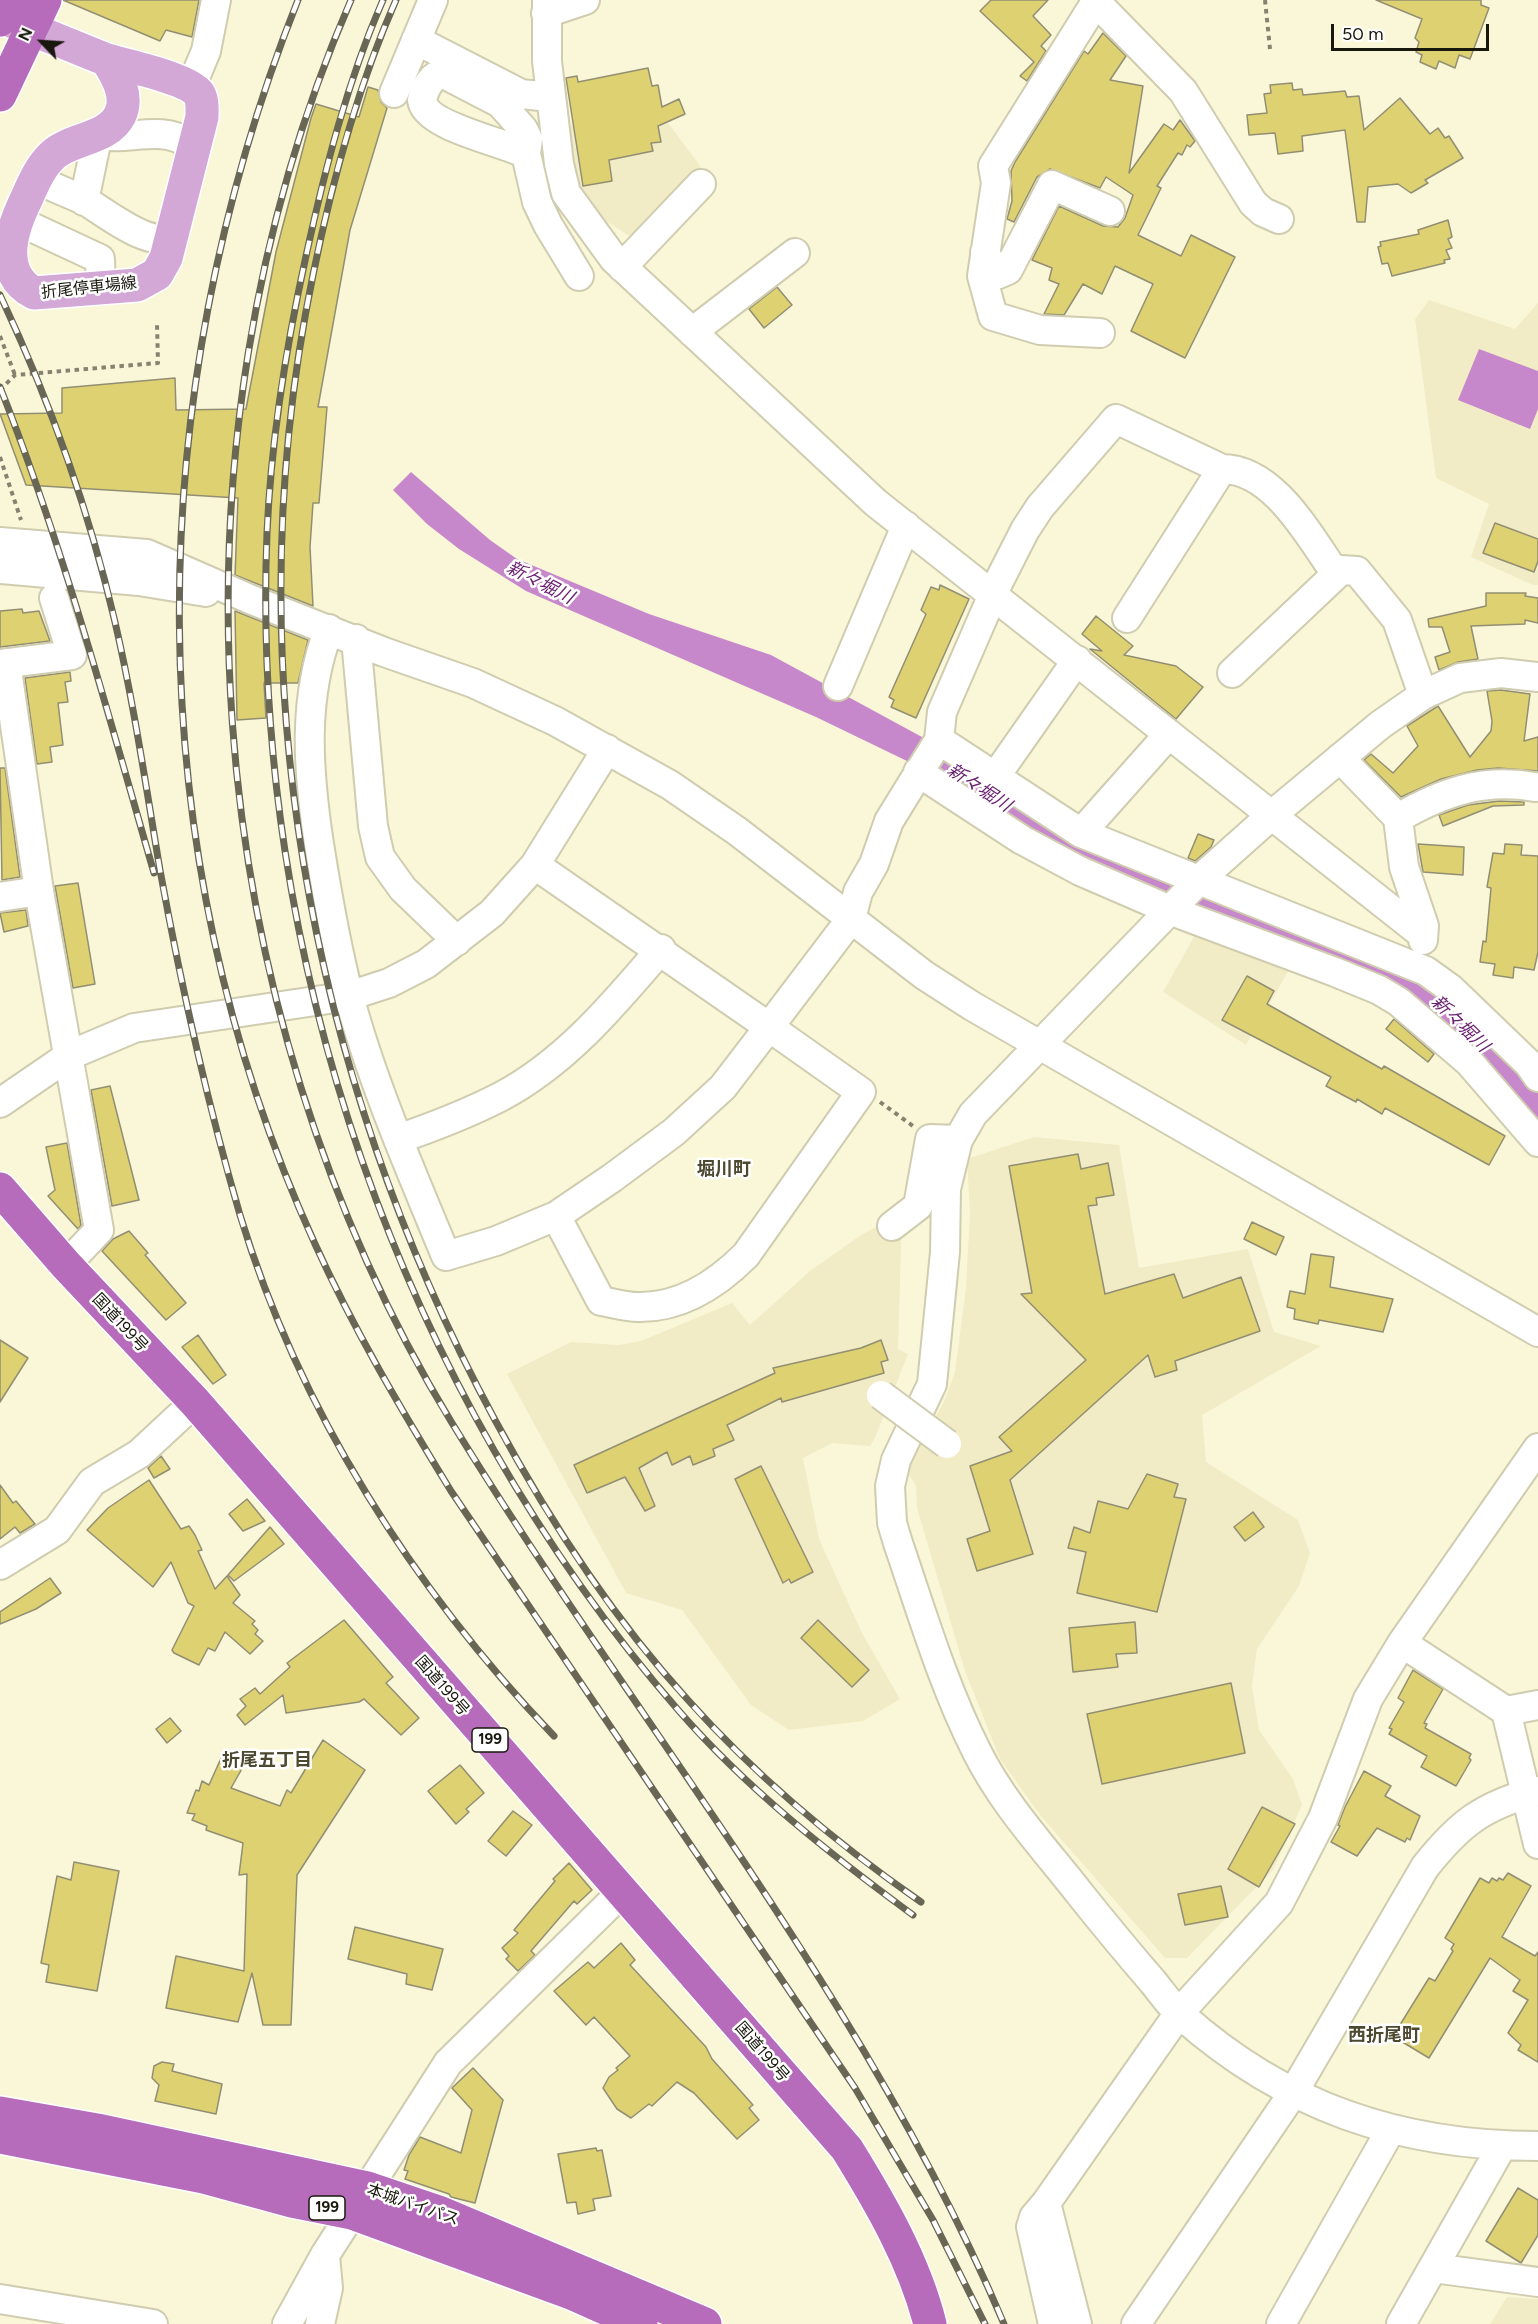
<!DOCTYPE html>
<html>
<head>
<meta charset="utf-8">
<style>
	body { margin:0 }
	#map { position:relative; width:1538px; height:2324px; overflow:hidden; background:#faf7d9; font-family:Figtree,sans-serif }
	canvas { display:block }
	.north { position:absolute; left:12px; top:12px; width:60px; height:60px; -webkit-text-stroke:4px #fff; paint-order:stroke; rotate:295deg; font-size:16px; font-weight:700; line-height:24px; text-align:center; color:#19180d }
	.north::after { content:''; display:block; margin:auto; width:21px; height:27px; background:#19180d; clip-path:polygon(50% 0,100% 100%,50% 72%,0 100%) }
	.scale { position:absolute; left:1331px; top:24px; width:158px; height:27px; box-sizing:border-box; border:3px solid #19180d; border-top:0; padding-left:8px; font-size:18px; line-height:21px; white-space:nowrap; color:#19180d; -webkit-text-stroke:4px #fff; paint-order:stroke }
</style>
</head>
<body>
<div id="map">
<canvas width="1538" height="2324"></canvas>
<div class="north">N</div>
<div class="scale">50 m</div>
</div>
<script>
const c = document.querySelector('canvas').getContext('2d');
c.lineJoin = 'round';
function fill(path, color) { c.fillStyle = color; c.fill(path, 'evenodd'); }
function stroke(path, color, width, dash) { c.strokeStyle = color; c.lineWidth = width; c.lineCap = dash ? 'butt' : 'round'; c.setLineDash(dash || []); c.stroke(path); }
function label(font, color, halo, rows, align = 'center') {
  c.font = font + ' Figtree,"Noto Sans JP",sans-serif'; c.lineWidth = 5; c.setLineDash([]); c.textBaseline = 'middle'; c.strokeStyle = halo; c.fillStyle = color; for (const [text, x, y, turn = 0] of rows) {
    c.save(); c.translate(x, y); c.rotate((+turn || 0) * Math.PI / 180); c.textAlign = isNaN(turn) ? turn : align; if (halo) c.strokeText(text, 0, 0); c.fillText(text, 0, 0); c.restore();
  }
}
fill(new Path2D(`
	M657 108 701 167 634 239 601 218 582 196 559 128Z
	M1429 300 1515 329 1538 303V585H1533L1471 557 1489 504 1436 478 1415 319Z
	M1200 926 1293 963 1246 1045 1163 992Z
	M1034 1137 1119 1145 1139 1268 1248 1249 1274 1332 1321 1346 1202 1415 1206 1462 1298 1520 1310 1553 1299 1586 1257 1649 1252 1686 1259 1730 1293 1779 1302 1805 1273 1870 1187 1958H1165L1040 1815 1000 1759 965 1671 917 1508 916 1486 905 1468 944 1402 955 1372 966 1288 970 1212 967 1159Z
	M902 1213 898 1349 908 1354 875 1438 870 1446 832 1443 803 1458 819 1539 862 1633 900 1699 863 1721 789 1730 751 1705 682 1610 626 1593 507 1374 571 1342 619 1345 641 1341 732 1303 750 1325 810 1271 861 1235Z
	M1507 2297 1538 2299V2324H1490Z`), '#f1ecc6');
fill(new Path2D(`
	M1479 349 1538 371V409L1530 429 1458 400Z
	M411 472 490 540 517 559 649 614 771 655 922 737 1027 802 1415 972 1538 1089V1127L1427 1012 1080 866 909 762 816 717 526 591 459 549 427 524 393 490Z`), '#c788cb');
const building = new Path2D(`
	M63 0H199L192 37 166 30 160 41Z
	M991 0H1048L1033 16 1051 35 1041 46 1046 51 1027 81 1020 76 1034 62 980 11Z
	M1376 0H1481V5L1489 8 1470 59 1459 55 1455 68 1439 61 1436 69 1420 62 1422 55 1416 52 1419 42 1415 38 1422 19Z
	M1103 33 1126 56 1110 80 1143 86 1129 173 1164 124 1173 130 1180 120 1195 141 1190 147 1187 145 1182 155 1178 153 1157 186 1161 188 1138 235 1181 256 1191 235 1235 257 1185 358 1131 331 1153 284 1115 266 1102 294 1083 284 1064 315 1044 314 1059 284 1049 280 1052 268 1032 260 1059 206 1103 226 1118 227 1125 218 1133 195 1106 177 1100 188 1050 169 1037 177 1014 222 1007 219 1012 201 1011 171 1015 162 1084 51 1088 54Z
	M648 68 652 86 658 85 662 107 679 99 685 114 658 126 661 142 651 143 653 151 609 160 612 181 583 186 566 78 577 76 578 82Z
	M1292 83 1293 90 1302 89 1303 95 1345 91 1347 97 1359 96 1364 130 1400 98 1430 134 1438 128 1445 138 1449 136 1463 158 1425 180 1428 183 1411 193 1398 184 1368 187 1365 222H1357L1345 130 1302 136 1303 151 1278 154 1275 133 1249 135 1247 115 1267 113 1264 94 1271 93 1270 85Z
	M368 87 378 90 381 102 387 108 350 230 318 407H327L319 503H313L310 547 313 606 235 575 238 498 26 485 0 414 62 413V388L175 378 176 410 246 409 276 252 311 118 316 104 359 117Z
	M1448 220 1452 237 1448 239 1452 248 1446 250 1450 259 1444 260 1445 263 1392 276 1388 263 1382 264 1378 247 1381 246 1380 242 1419 234 1418 230Z
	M777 287 792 305 764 328 749 309Z
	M1495 523 1538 539V561L1534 572 1483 553Z
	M940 585 969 599 916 718 891 707 894 700 889 697 926 614 921 610 931 587 939 590Z
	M1486 593H1526L1525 596 1538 598V623L1525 620V624L1471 626 1478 659 1458 662 1439 670 1435 657 1450 652 1442 627H1429L1428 619 1486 606Z
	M22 609 23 613 39 611 50 641 0 647V611Z
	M235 611 308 640 298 683H264L266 718 237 720Z
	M1096 616 1133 646 1124 655 1176 666 1203 687 1176 719 1090 649 1102 651 1082 634Z
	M70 672 71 681 65 682 68 702 58 703 63 745 50 747 52 762 37 764 25 678Z
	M1501 690 1530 694 1524 741 1538 737V771L1498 768 1477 770 1441 779 1401 797 1364 760 1371 754 1393 773 1418 746 1407 726 1438 706 1470 757 1491 731 1492 721 1487 691Z
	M0 768H5L20 877 2 880Z
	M1499 801 1524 802V805L1493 806 1443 826 1439 815 1468 805Z
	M1198 834 1214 840 1211 847 1195 861 1188 858Z
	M1418 844 1464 847 1463 875 1423 872Z
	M1505 844 1522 845 1521 855 1538 856V952L1534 970 1514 967 1513 978 1493 975 1495 964 1480 962 1483 941 1486 942 1491 888 1487 887 1493 853 1504 854Z
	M78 883 95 984 73 988 55 886Z
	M26 910 28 926 4 932 0 913Z
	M1247 976 1274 991 1267 1004 1382 1069 1384 1066 1505 1136 1489 1165 1385 1108 1382 1114 1357 1099 1356 1102 1326 1086 1331 1077 1222 1020Z
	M1394 1019 1434 1054 1428 1062 1386 1029Z
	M110 1086 139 1200 112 1206 91 1090Z
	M67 1143 81 1225 78 1229 48 1196 55 1190 46 1147Z
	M1078 1154 1081 1169 1108 1163 1114 1195 1096 1198 1097 1205 1088 1206 1105 1294 1174 1274 1183 1298 1241 1277 1260 1331 1175 1361 1177 1370 1155 1377 1148 1355 1010 1480 1033 1554 977 1571 967 1539 990 1531 970 1466 1012 1451 999 1437 1086 1360 1021 1294 1032 1293 1009 1166Z
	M1252 1222 1284 1237 1276 1255 1244 1239Z
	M129 1231 148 1253 145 1255 186 1303 166 1320 102 1251 113 1239Z
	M1311 1254 1334 1257 1330 1287 1393 1299 1383 1332 1319 1320 1318 1324 1294 1319 1295 1309 1287 1307 1290 1291 1305 1294Z
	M198 1335 226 1375 213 1384 182 1347Z
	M0 1340 28 1358 0 1402Z
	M881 1340 888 1360 881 1362 884 1373 782 1402 781 1398 727 1425 734 1440 713 1449 715 1456 693 1465 690 1456 672 1465 667 1452 639 1468 655 1506 645 1511 625 1477 587 1493 574 1465 775 1373 773 1368 861 1348Z
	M161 1456 170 1469 154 1478 148 1468Z
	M761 1466 813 1572 791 1583 789 1579 783 1583 735 1479Z
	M1147 1474 1178 1484 1174 1497 1186 1499 1157 1612 1077 1593 1086 1552 1068 1548 1074 1527 1090 1533 1098 1501 1128 1509Z
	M149 1480 181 1529 189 1526 195 1535 202 1550 198 1551 215 1589 227 1576 240 1595 233 1603 255 1621 252 1624 258 1630 255 1634 263 1641 250 1654 225 1632 215 1651 208 1648 199 1665 174 1653 172 1650 194 1606 188 1603 171 1562 153 1587 87 1530 108 1508Z
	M0 1485 13 1503 16 1501 35 1524 20 1533 15 1527 0 1539Z
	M247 1499 265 1521 243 1531 229 1514Z
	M1253 1512 1264 1527 1245 1541 1234 1527Z
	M270 1527 284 1544 234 1581 228 1575Z
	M50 1578 61 1593 36 1609 0 1624V1612Z
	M344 1620 393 1677 386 1683 419 1718 401 1735 364 1699 359 1702 286 1713 283 1695 245 1725 237 1715 246 1706 240 1699 255 1688 260 1694 290 1667 287 1663Z
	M818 1620 869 1670 852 1687 801 1638Z
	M1135 1622 1137 1653 1116 1654 1118 1667 1073 1672 1069 1628Z
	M1413 1670 1443 1689 1424 1723 1427 1724 1425 1728 1471 1754 1469 1758 1471 1760 1456 1786 1421 1767 1427 1756 1389 1734 1392 1729 1389 1728 1404 1702 1398 1698Z
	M1231 1683 1245 1753 1102 1784 1087 1714Z
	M170 1718 181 1731 167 1743 156 1729Z
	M323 1740 365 1770 297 1875 291 2025H263L252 1973 238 2022 166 2008 176 1956 244 1971 247 1874 239 1875 243 1843 206 1830 207 1826 192 1820 195 1814 187 1813 196 1790 199 1791 202 1781 209 1785 222 1756 243 1767 231 1788 280 1806 287 1790 291 1793Z
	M460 1765 484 1793 466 1809 469 1812 456 1824 428 1791Z
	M1364 1771 1391 1786 1385 1796 1420 1816 1410 1840 1407 1838 1405 1842 1377 1828 1357 1856 1331 1842 1340 1826 1338 1825 1345 1807Z
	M1262 1807 1295 1824 1259 1887 1228 1869Z
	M513 1811 532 1825 506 1856 488 1841Z
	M74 1862 119 1871 97 1991 46 1982 49 1965 41 1963 57 1876 71 1880Z
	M569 1863 592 1890 577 1904 574 1901 531 1951 535 1955 518 1971 506 1959 509 1956 502 1948 518 1933 514 1930 555 1881 553 1879Z
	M1508 1873 1531 1886 1502 1937 1535 1956 1538 1952V2062L1518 2050 1521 2045 1508 2033 1528 2000 1513 1991 1520 1980 1490 1958 1429 2058 1399 2040 1403 2033 1398 2028 1429 1978 1435 1981 1453 1951 1451 1949 1454 1944 1445 1938 1480 1878 1489 1883 1492 1878 1497 1881 1499 1878 1503 1880Z
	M1221 1886 1228 1917 1185 1925 1178 1894Z
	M355 1927 443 1949 432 1990 406 1984 407 1974 348 1959Z
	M621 1943 635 1960 630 1965 706 2047 712 2059 753 2105 749 2108 759 2120 737 2139 694 2093 677 2082 652 2106 649 2104 631 2118 617 2109 603 2088 609 2077 618 2070 616 2068 630 2056 594 2017 586 2025 554 1991 588 1962 594 1968Z
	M162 2062 174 2064 172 2071 222 2084 216 2114 155 2101 159 2085 152 2078 154 2066Z
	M473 2068 503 2100 475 2203 451 2197 449 2194 405 2179 408 2171 404 2170 409 2155 420 2137 461 2153 472 2110 452 2088Z
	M596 2148 597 2151 602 2150 611 2196 593 2199 595 2210 578 2214 576 2202 567 2203 558 2154Z
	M1518 2188 1538 2200V2235L1521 2263 1486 2241Z`);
fill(building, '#ded172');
stroke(building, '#928e73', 1.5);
const minor = new Path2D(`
	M547 0V61L559 164 566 193 614 259 876 503 1422 934
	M1097 0 993 166 996 183 982 276 993 316 1040 330 1100 333
	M1096 2 1183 91 1253 203 1263 212 1279 219
	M546 13 585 0
	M416 40 521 94 550 97
	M191 87 206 51 216 0
	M394 93 433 0
	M526 154C505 142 425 127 422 100 425 88 432 72 446 75L500 103 523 129 528 139 526 154 537 202 548 225 579 276
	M49 185C60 190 72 195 84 200 102 210 153 252 172 234
	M84 201 98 134C128 142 159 124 188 143L193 154
	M14 225 25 224 100 259 101 289
	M985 252 996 275 1008 270 1052 185 1110 211
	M622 267 701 184
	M692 332 795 253
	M0 542 147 554 252 600 384 652 473 683 555 721 670 785 737 831 924 975 972 1006 1538 1332
	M0 569 139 581 206 592
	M1127 618 1222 469C1274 469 1309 536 1336 574
	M329 629C302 699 308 771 319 844 327 894 336 947 349 996 373 1085 411 1171 446 1256L496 1241 556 1216 612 1178 674 1132 723 1087 769 1027 861 1092 746 1255C717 1284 681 1308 638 1307 626 1307 613 1303 601 1301L556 1216
	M356 639 373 826 380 857 403 889 457 941
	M6 663 39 891 99 1230 66 1265
	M0 664 72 655 54 598
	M1232 673 1341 570 1357 571 1397 620 1423 695
	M1538 677 1501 673 1460 678 1423 695 1380 725 1273 814 1200 879 973 1114 958 1140 946 1189 945 1252 932 1384 896 1460 890 1486 892 1523 898 1543C922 1613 943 1685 977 1752 1003 1804 1044 1848 1080 1894 1104 1924 1128 1953 1153 1982 1162 1993 1170 2005 1181 2015 1284 2107 1400 2146 1538 2146
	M838 686 906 526
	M939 740 1081 833 1426 971 1451 989 1529 1064 1538 1077
	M1340 758 1398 818 1404 867 1424 926 1423 940
	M918 772 1022 840 1080 871 1177 913 1335 972 1379 990 1399 1002 1469 1062 1538 1142
	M995 777 1077 660
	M1398 818C1443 792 1483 778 1535 787
	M1081 833 1169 734
	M535 865 769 1027 851 919 858 892 874 864 889 821 939 740 942 712 998 583 1025 530 1040 507 1116 419 1222 469
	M0 897 39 891
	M0 1103 70 1055 134 1028 349 996 389 983 426 964 492 913 535 865 607 749
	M398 1139C433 1127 467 1114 500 1097 565 1063 614 1004 661 949
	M892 1226 918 1206 930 1139 958 1140
	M0 1565 57 1530 92 1482 139 1454 195 1402
	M1402 1643 1506 1711 1538 1844
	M1506 1711 1538 1705
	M1046 2203 1034 2217 1031 2227 1053 2324
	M1433 2268 1538 2282
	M0 2299 153 2324
	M287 2324 325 2255 448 2063 622 1892
	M320 2324 328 2288 325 2255
	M1077 2324 1046 2203 1179 2013 1279 1903 1323 1818 1368 1699 1402 1643 1538 1448
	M1136 2324 1293 2093 1425 1867C1459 1824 1483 1805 1538 1791
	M1281 2324 1390 2131
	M1401 2324 1502 2146`);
const major = new Path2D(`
	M6 19 107 60
	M107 60C125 65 189 79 199 94 203 101 202 110 202 117L166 258 157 274 137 285 34 293C0 275 9 236 24 204 32 187 39 167 54 154 73 138 108 139 120 115 129 96 117 76 107 60Z`);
const highway = new Path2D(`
	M0 20 10 0
	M0 95 45 0
	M0 1189 66 1265 195 1402 847 2149C881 2204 914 2261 930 2324
	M0 2113 97 2130 367 2188 441 2213 705 2324
	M0 2137 204 2177 292 2201 352 2213 571 2293 641 2324`);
stroke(minor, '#cfccaf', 32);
stroke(major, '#fff', 36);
stroke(highway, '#fff', 36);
stroke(new Path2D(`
	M1265 0 1270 49
	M0 336 15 375
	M0 390 15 375 158 363 157 324
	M0 457 21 520
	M880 1102 913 1126`), '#85836f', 4, [4.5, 4.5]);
stroke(minor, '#fff', 28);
stroke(major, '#d3a7d6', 33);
stroke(highway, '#b66cbb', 33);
const rail = new Path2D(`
	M298 0C139 398 135 851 315 1244 354 1330 402 1411 451 1491L855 2088 933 2220 985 2324
	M351 0C155 449 197 1006 452 1423 636 1723 866 1998 1004 2324
	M383 0C347 82 325 169 306 256 286 347 271 440 267 533 250 957 400 1390 679 1711 747 1789 830 1854 913 1915
	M396 0C357 88 332 181 313 275 233 664 307 1072 495 1420 549 1520 611 1616 688 1700 757 1777 836 1843 921 1902
	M0 295C49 399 89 510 115 622 134 704 146 787 160 870 181 985 207 1102 240 1215 299 1410 414 1590 554 1736
	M0 387C63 546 107 710 154 873`);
stroke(rail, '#686655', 7);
stroke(rail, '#fff', 4.5, [14]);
const minorBridge = new Path2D(`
	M881 1395 947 1444`);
stroke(minorBridge, '#cfccaf', 32, []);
stroke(minorBridge, '#fff', 28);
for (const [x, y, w] of [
	[490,1740,36],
	[327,2208,36]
]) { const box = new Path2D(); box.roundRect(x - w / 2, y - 12, w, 24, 4.5); c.fillStyle = '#fff'; c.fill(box); stroke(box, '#19180d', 1.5); }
label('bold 15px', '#19180d', null, [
	["199",490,1740],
	["199",327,2208]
]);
label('16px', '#19180d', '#fff', [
	["折尾停車場線",89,288,-6],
	["国道199号",120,1323,47],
	["国道199号",442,1686,49],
	["国道199号",762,2052,49],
	["本城バイパス",413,2205,19]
]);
label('italic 18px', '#6b2071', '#fff', [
	["新々堀川",540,583,27],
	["新々堀川",979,788,33],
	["新々堀川",1460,1024,44]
]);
label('bold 18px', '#4c4930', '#fff', [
	["堀川町",724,1170],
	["折尾五丁目",267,1761],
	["西折尾町",1384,2036]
]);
</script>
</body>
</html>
